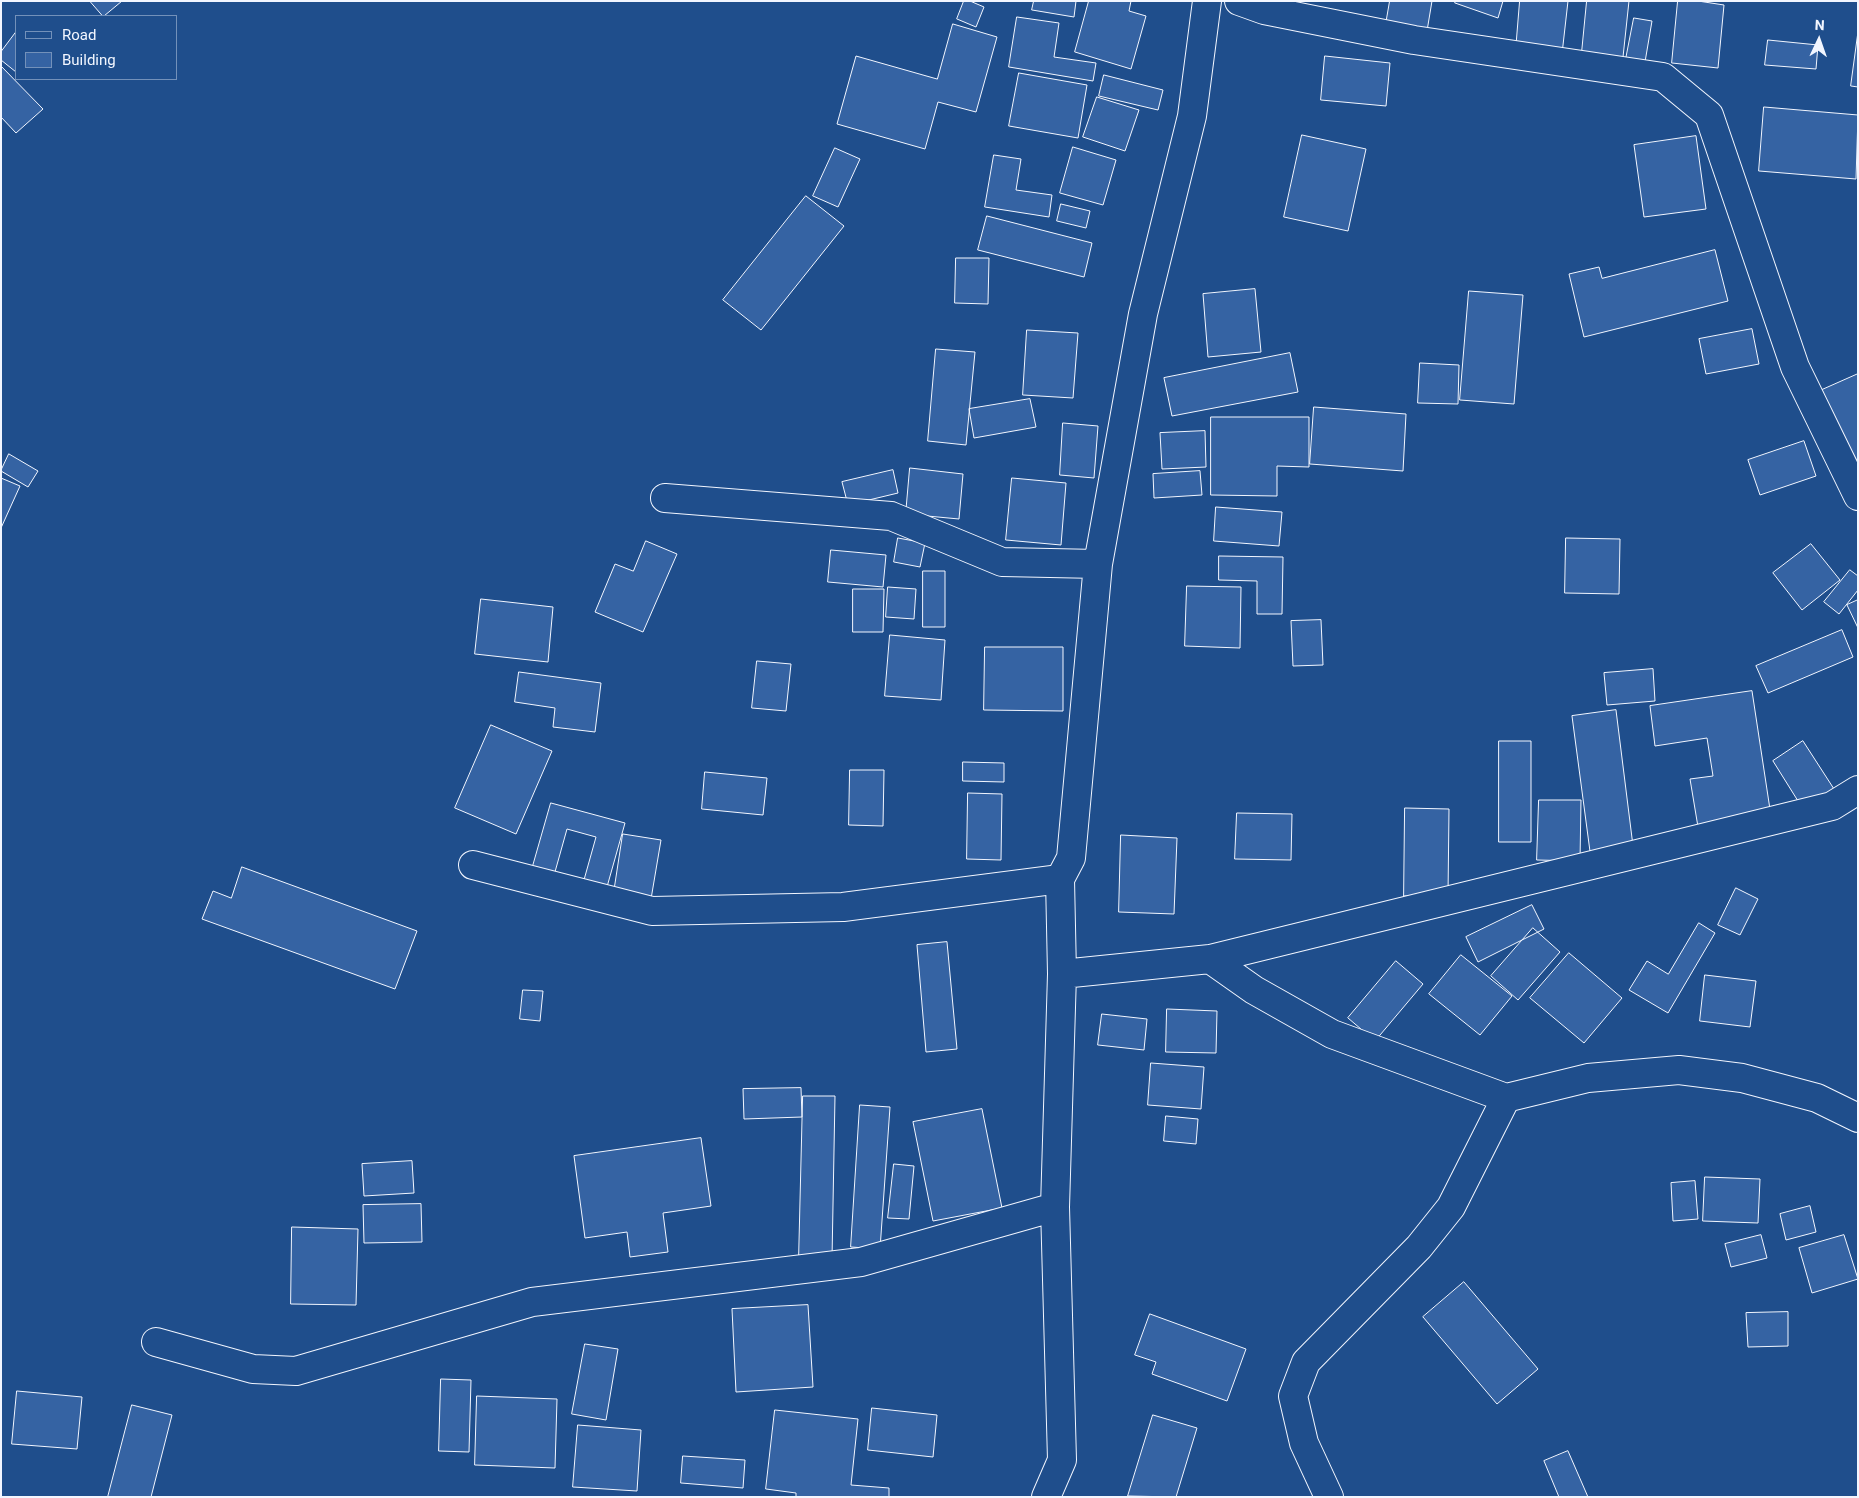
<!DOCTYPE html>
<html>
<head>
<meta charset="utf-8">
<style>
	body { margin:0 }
	#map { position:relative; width:1859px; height:1498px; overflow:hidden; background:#1f4e8c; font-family:Roboto,sans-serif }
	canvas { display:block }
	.frame { position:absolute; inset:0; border:2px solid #f2f6ff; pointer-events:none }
	.legend { position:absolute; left:15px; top:15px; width:162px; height:65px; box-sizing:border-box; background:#1f4e8c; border:1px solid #7391ba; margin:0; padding:6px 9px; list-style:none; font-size:15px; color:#f2f6ff }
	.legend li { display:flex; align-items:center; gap:10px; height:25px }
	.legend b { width:25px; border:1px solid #7391ba }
	.north { position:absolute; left:1794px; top:15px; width:50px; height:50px; -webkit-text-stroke:4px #1f4e8c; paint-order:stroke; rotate:3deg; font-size:14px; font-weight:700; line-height:20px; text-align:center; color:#f2f6ff }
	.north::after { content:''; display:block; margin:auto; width:18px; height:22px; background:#f2f6ff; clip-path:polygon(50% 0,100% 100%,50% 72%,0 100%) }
</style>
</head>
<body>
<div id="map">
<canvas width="1859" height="1498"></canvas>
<div class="frame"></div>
<ul class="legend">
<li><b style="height:6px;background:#1f4e8c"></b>Road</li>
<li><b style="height:14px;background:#3563a3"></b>Building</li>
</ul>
<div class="north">N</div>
</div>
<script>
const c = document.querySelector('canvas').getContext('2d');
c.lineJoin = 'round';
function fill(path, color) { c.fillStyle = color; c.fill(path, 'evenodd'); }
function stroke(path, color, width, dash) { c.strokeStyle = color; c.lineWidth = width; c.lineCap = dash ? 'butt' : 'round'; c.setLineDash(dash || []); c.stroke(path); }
const building = new Path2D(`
	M90 1H122L104 16H103Z
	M964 1H970L984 7 976 27 957 19Z
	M1034 1H1076L1074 17 1032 10Z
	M1089 1H1131L1129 11 1146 16 1131 69 1075 52Z
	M1390 1H1432L1427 31 1386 24Z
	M1456 1H1503L1498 18 1455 3Z
	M1520 1H1568L1562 54 1516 50Z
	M1587 1H1629L1623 57 1582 52Z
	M1678 1H1698L1724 5 1718 68 1672 63Z
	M1017 17 1059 23 1054 57 1096 63 1093 81 1009 67Z
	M1634 18 1652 21 1645 62 1626 59Z
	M953 24 997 37 976 112 938 102 925 149 837 124 856 56 937 79Z
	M16 32V72L1 60V52Z
	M1858 32V87L1851 86Z
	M1768 40 1818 45 1816 69 1765 65Z
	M1325 56 1390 63 1386 106 1321 100Z
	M1 66 43 109 16 133 1 117Z
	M1019 73 1087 85 1078 138 1009 126Z
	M1104 75 1163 90 1158 110 1099 96Z
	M1097 97 1139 110 1125 151 1083 137Z
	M1764 107 1858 115 1856 179 1759 171Z
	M1302 135 1366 149 1348 231 1284 217Z
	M1696 136 1706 209 1644 217 1634 145Z
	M1073 147 1116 160 1103 205 1060 193Z
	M835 148 860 159 838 207 813 196Z
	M994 155 1021 159 1016 190 1052 195 1049 217 985 207Z
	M806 196 844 226 761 330 723 300Z
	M1061 204 1090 211 1086 228 1057 221Z
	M987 216 1092 243 1084 277 978 250Z
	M1715 250 1728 301 1584 337 1569 274 1599 267 1602 278Z
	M956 258H989L988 304 955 303Z
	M1255 289 1261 352 1208 357 1203 294Z
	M1469 291 1523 295 1514 404 1460 400Z
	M1752 329 1759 364 1706 374 1699 339Z
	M1027 330 1078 333 1073 398 1023 395Z
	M936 349 975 352 966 445 928 441Z
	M1290 353 1298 392 1172 416 1164 378Z
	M1420 363 1459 365 1458 404 1418 403Z
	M1858 374V472L1822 390Z
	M1030 399 1036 427 974 438 969 409Z
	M1314 407 1406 414 1403 471 1310 464Z
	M1211 417H1309V467L1277 466V496L1211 495Z
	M1063 423 1098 426 1094 478 1060 475Z
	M1205 431 1206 467 1162 469 1160 433Z
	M1804 441 1816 476 1760 495 1748 460Z
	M9 454 38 471 28 487 1 471Z
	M910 468 963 474 959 519 906 514Z
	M893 470 898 493 848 505 842 482Z
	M1200 471 1202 495 1154 498 1153 474Z
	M1 478 20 486 1 528Z
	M1012 478 1066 483 1061 545 1006 540Z
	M1216 507 1282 512 1279 546 1214 541Z
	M898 538 925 543 920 567 894 562Z
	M1566 538 1620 539 1619 594 1565 593Z
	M646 541 677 554 643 632 595 612 615 564 633 571Z
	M1811 544 1840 580 1802 610 1773 573Z
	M831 550 886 555 883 587 828 582Z
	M1219 556 1283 557 1282 614H1257V581L1219 580Z
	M1850 570 1858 576V590L1839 614 1824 602Z
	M923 571H945V627H923Z
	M1187 586 1241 587 1240 648 1185 646Z
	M888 587 916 589 914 619 886 617Z
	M853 589H884L883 632H853Z
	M481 599 553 607 548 662 475 654Z
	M1858 600V628L1847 605Z
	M1321 620 1323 665 1293 666 1291 621Z
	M1842 630 1853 657 1768 693 1756 666Z
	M890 635 945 640 941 700 885 696Z
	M985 647H1063V711L984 710Z
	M757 661 791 664 786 711 752 708Z
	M1653 669 1655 701 1607 705 1604 673Z
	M519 672 601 683 595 732 553 727 555 708 515 702Z
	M1752 691 1771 816 1698 827 1690 779 1713 776 1707 738 1655 746 1650 706Z
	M1616 710 1634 854 1591 859 1572 716Z
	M491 725 552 751 516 834 455 808Z
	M1499 741H1531V842H1499Z
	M1803 741 1834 789 1803 809 1773 761Z
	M963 762 1004 763V782L963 781Z
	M850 770H884L883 826 849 825Z
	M705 772 767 778 763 815 702 809Z
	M968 793 1002 794 1001 860 967 859Z
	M1539 800H1581L1580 861 1537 860Z
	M551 803 625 823 605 894 582 887 596 837 567 829 553 879 531 873Z
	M1405 808 1449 809 1448 896H1404Z
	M1237 813 1292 814 1291 860 1235 859Z
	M623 834 661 840 650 905 613 899Z
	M1121 835 1177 838 1174 914 1119 912Z
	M242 867 417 931 395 989 202 919 213 891 231 898Z
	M1736 888 1758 899 1740 935 1718 925Z
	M1532 905 1544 929 1478 962 1466 937Z
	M1699 923 1715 933 1668 1013 1629 990 1647 961 1668 974Z
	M1533 928 1560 952 1518 1000 1491 976Z
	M947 942 957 1049 926 1052 917 945Z
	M1569 953 1622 998 1584 1043 1530 998Z
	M1461 955 1512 996 1480 1035 1429 994Z
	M1396 961 1423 984 1375 1041 1348 1018Z
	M1705 975 1756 981 1750 1027 1700 1021Z
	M523 990 543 991 540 1021 520 1019Z
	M1167 1009 1217 1011 1216 1053 1166 1052Z
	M1102 1014 1147 1019 1144 1050 1098 1045Z
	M1151 1063 1204 1067 1201 1109 1148 1105Z
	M801 1088 802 1117 744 1119 743 1089Z
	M803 1096H835L832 1259 799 1258Z
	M860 1105 890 1107 880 1249 851 1247Z
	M982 1109 1002 1208 933 1221 913 1122Z
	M1166 1116 1198 1119 1196 1144 1164 1141Z
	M701 1138 711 1206 663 1213 668 1252 630 1257 627 1232 585 1238 574 1156Z
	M412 1161 414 1193 364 1196 362 1164Z
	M894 1164 914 1166 909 1219 888 1218Z
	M1705 1177 1760 1179 1758 1223 1703 1221Z
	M1695 1181 1698 1219 1673 1221 1671 1183Z
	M421 1204 422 1242 364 1243 363 1205Z
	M1810 1206 1816 1232 1786 1240 1780 1214Z
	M292 1227 358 1229 356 1305 291 1304Z
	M1761 1235 1767 1258 1731 1267 1725 1244Z
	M1844 1235 1858 1279 1812 1293 1799 1248Z
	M1464 1282 1538 1369 1497 1404 1423 1317Z
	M808 1305 813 1387 736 1392 732 1309Z
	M1788 1312V1346L1748 1347 1746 1313Z
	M1150 1314 1246 1349 1227 1401 1152 1374 1156 1362 1135 1355Z
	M585 1344 618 1349 606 1420 572 1414Z
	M441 1379 471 1380 469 1452 439 1451Z
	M17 1391 82 1397 77 1449 12 1444Z
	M477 1396 557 1399 555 1468 475 1465Z
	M132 1405 172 1415 151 1497H108Z
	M872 1408 937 1415 933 1457 868 1450Z
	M775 1410 858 1419 851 1485 889 1488V1497H796V1493L766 1489Z
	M1153 1415 1197 1428 1176 1497 1128 1496Z
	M578 1425 641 1430 637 1491 573 1487Z
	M1568 1451 1588 1497H1559L1544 1461Z
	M683 1456 745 1460 743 1488 681 1483Z`);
fill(building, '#3563a3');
stroke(building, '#f2f6ff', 1);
const minor = new Path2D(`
	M1239 1 1264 10 1414 40 1663 77 1709 115 1795 367 1858 496
	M665 498 891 516 1002 562 1098 564
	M473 865 652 911 843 907 1060 879
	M1210 959 1254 990 1332 1034 1506 1098 1588 1078 1679 1070 1742 1078 1817 1098 1858 1118
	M1062 974 1210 959 1832 806 1858 790
	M156 1342 253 1369 296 1371 532 1302 861 1262 1055 1207
	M1046 1497 1062 1460 1055 1207 1062 974 1060 879 1071 858 1098 564 1143 314 1192 116 1207 1
	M1329 1497 1304 1443 1293 1396 1306 1362 1419 1247 1451 1207 1506 1098`);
stroke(minor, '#f2f6ff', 30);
stroke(minor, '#1f4e8c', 28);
</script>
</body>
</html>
